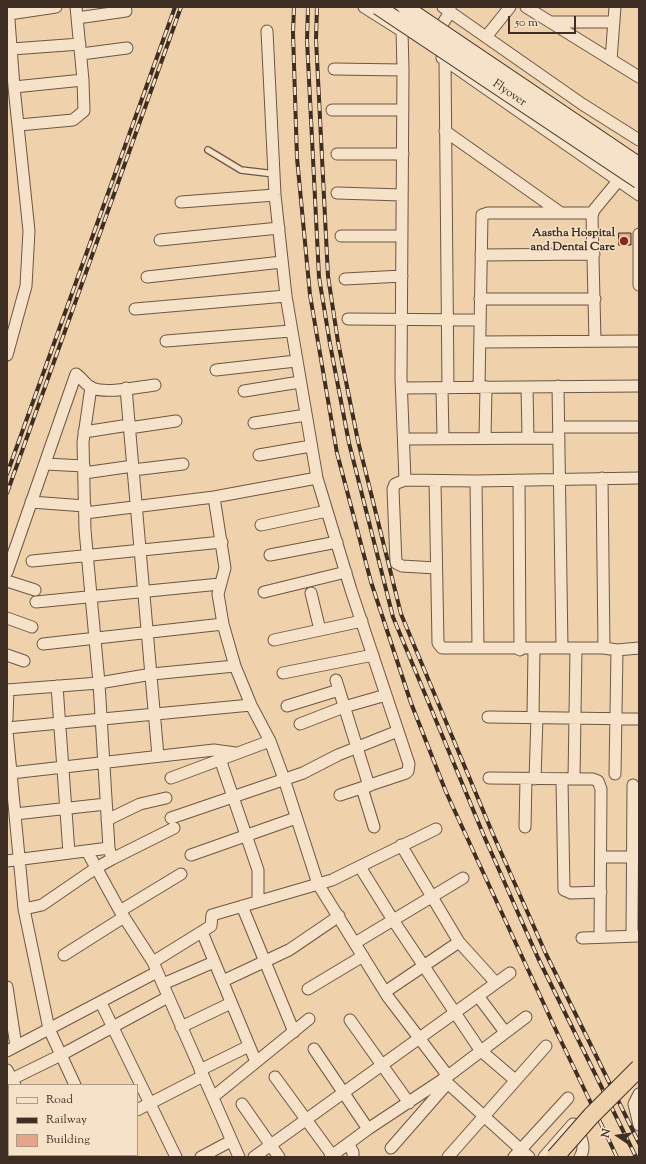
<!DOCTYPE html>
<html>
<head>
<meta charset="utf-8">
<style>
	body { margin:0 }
	#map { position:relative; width:646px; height:1164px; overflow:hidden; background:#efd2ab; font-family:"Sorts Mill Goudy",serif }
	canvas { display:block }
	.frame { position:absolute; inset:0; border:8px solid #3f2e23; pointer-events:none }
	.legend { position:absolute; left:8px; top:1084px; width:130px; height:72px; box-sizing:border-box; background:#f5e2c8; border:1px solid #ac9a86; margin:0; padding:5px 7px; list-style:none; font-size:12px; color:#3f2e23 }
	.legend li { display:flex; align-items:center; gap:8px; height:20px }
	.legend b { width:20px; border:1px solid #ac9a86 }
	.north { position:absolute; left:598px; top:1116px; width:40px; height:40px; -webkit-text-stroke:3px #f5e2c8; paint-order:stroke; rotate:283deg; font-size:11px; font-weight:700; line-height:16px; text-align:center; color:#3f2e23 }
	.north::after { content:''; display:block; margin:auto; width:14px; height:18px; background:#3f2e23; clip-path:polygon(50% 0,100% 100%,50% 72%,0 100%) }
	.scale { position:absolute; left:508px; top:16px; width:68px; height:18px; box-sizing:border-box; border:2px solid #3f2e23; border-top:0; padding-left:5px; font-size:12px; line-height:14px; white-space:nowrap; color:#3f2e23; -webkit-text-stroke:3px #f5e2c8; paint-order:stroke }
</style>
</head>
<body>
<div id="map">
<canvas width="646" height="1164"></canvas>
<div class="frame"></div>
<ul class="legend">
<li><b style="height:5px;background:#f5e2c8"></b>Road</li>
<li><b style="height:5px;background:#3f2e23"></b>Railway</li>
<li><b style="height:11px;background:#e5a487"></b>Building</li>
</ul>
<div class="north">N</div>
<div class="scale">50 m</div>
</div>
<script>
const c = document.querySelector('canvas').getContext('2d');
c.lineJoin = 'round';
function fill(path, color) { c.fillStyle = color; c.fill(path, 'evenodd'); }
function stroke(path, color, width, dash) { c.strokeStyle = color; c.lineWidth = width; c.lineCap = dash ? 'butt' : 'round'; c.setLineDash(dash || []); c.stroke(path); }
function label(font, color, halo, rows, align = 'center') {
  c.font = font + ' "Sorts Mill Goudy",serif'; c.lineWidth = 3; c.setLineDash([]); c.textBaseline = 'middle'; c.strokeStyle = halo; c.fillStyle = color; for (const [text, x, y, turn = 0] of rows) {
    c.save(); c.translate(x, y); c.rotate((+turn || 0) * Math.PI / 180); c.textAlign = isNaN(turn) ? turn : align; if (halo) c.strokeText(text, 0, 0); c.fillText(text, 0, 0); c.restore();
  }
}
const building = new Path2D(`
	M619 233H631V245H619Z`);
fill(building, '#e5a487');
stroke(building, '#3f2e23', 1);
const lane = new Path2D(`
	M208 150 241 170 275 174`);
const street = new Path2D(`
	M364 7 402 31 403 70 401 378 405 480 476 481 478 648H604L617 650 639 648
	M443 7 582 104 639 140
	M526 7 639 77
	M9 14 56 7
	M77 18 126 11
	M550 22H614
	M267 31 275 195 286 296 317 478 351 590 409 764 408 771 406 773 340 795
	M435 36 450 12V7
	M486 37 510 7
	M12 49 80 44
	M81 54 127 48
	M442 58 639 195
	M611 60 615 7
	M445 61 448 388
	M334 69 403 70
	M14 87 83 80
	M332 110H403
	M19 125 73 120 84 111 83 80 76 7
	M445 131 561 213
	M337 154H403
	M337 193 402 195
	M181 202 275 195
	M639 234V285
	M341 236H402
	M160 240 279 228
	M481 255 594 254
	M147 277 282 262
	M345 279 402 276
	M480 299H595
	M135 309 286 296
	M348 319 480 320
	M166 341 291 331
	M595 341 592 216 594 210 618 181
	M480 342 639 341
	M7 355 26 286 29 231 14 87 8 7
	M216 370 296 361
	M558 386 562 648
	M479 387 482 215 488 213H593
	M527 387 528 438
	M126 388 158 756
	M403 388 639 386
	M442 388 443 438
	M244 391 300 382
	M254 423 306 415
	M559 427H639
	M129 428 176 421
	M84 432 129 425
	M485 438 486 387
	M404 439 559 438
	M259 455 311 446
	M45 464 84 466
	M133 470 183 464
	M84 473 133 466
	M602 478 604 648
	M405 480 395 484 393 489 396 563 402 566 436 568
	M519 480 520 650
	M435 481 438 643 442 648H478
	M476 481 639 478
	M214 497 225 568 218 594 223 624 235 666 251 705 270 741 284 779 318 884 388 997 448 1076
	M31 502 85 506
	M85 513 214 497 317 478
	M261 525 327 511
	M270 555 337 542
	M32 561 222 542
	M7 572 76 374C82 378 86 385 92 388 107 394 138 387 155 385
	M7 581 35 590
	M264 592 346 572
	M311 593 320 630
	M36 602 220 584
	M7 618 32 627
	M274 640 362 621
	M43 644 223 624
	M7 655 24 661
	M283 673 373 655
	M336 680 369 786
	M57 686 69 853
	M7 690 99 683 152 674 235 666
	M287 706 339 690
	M488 717 639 719
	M533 717 534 649
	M7 719 8 690
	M300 724 344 707 386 695
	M7 728 251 705
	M7 731 24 909 49 1029 75 1085
	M220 759 258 870V901
	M11 773 214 750 235 753
	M615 774 617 650
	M171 778 270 741
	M489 778 593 779 598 781 601 789 600 937
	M535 779 537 717
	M574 779 576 649
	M562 780 564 890 571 893 601 892
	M362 788 374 827
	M15 814 106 804
	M171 818 303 773 338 755 398 731
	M107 820 140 804 166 798
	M525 827 526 779
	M401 845 459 942 496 983
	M87 851 120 911 153 962 239 1157
	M191 855 296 818
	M601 857H639
	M112 859 174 828
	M7 861 109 848
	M360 867 393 920 480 1050 515 1080
	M242 906 294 1032
	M24 909 42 905 96 868 112 859 109 848 99 683 85 530 83 442 91 387
	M120 911 181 874
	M202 932 256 1062
	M632 936 633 785
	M582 938 639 936
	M355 943 463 878
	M64 955 124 917
	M153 962 211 926 212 915 332 880 436 829
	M223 981 289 950 339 916
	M163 984 214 962
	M7 987 16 1046
	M308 989 363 956
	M385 992 459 942
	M478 996 505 1032
	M101 1003 176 1157
	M350 1020 409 1103
	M181 1027 231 1003
	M314 1049 368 1129
	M7 1051 157 972
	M7 1070 15 1085
	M200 1070 249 1046
	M275 1077 332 1155
	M12 1079 61 1055 168 997
	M443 1079 529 1157
	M639 1094 634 1104 639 1125
	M213 1097 309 1019
	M242 1104 279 1157
	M137 1110 203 1076
	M7 1128 9 1126
	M348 1144 353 1152V1157
	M391 1148 447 1084
	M109 1155 110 1157
	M43 1157 45 1155
	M201 1157 231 1141
	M254 1157 510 973
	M330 1157 368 1129 448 1076 526 1017
	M448 1157 546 1046
	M514 1157 568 1098
	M544 1157 573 1124 576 1125C580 1136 587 1147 580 1157`);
stroke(lane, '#6b5745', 8);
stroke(street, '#6b5745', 13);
stroke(lane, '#f5e2c8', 5.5);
stroke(street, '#f5e2c8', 11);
const rail = new Path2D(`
	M294 7 293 33 297 158 310 295 337 453 371 582 411 703 446 792 560 1039 617 1157
	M308 7 307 40 319 277 330 344 349 443 393 617 484 836 538 958 636 1157
	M317 7 316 39 328 276 338 342 358 441 401 614 492 832 546 954 639 1143
	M7 474 175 7
	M7 493 181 7`);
stroke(rail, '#3f2e23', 4);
stroke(rail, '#f5e2c8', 2.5, [8]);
const secondaryBridge = new Path2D(`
	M378 7 639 181
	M405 7 639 165`);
const primaryBridge = new Path2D(`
	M555 1157 591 1116 639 1068`);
stroke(secondaryBridge, '#3f2e23', 17, []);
stroke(primaryBridge, '#3f2e23', 19, []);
stroke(secondaryBridge, '#f5e2c8', 15);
stroke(primaryBridge, '#efd2ab', 17);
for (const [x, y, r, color] of [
	[624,241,5,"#8f2418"]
]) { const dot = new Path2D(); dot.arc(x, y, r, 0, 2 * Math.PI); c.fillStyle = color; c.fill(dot); stroke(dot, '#f5e2c8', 1.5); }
label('12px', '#3f2e23', '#f5e2c8', [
	["Flyover",509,94,34]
]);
label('bold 12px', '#3f2e23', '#f5e2c8', [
	["Aastha Hospital",615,234],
	["and Dental Care",615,248]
], 'right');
</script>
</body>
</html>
